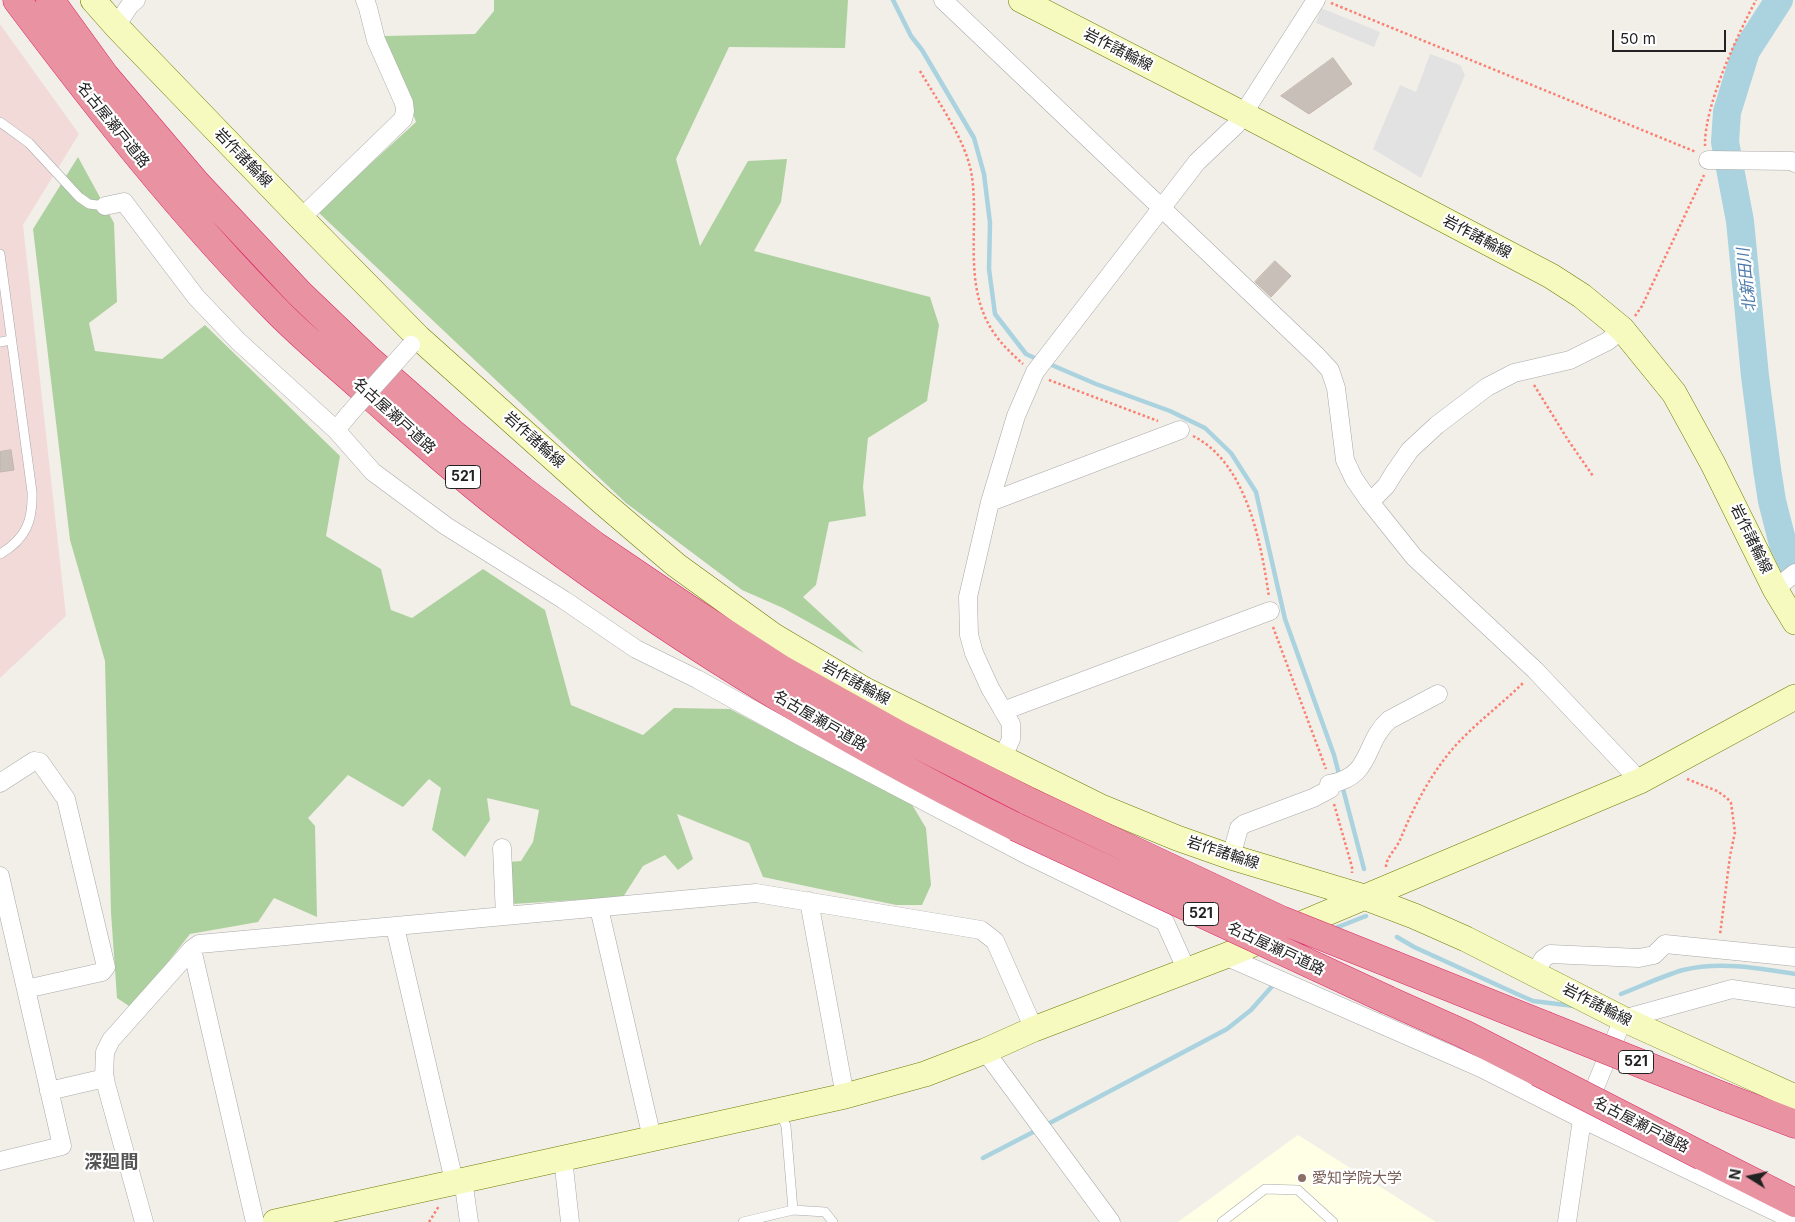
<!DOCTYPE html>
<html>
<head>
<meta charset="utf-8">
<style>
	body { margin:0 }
	#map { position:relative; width:1795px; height:1222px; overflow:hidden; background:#f2efe9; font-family:Inter,sans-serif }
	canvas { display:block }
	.north { position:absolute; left:1725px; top:1152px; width:50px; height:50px; -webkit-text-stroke:4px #fff; paint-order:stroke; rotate:280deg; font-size:14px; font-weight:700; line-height:20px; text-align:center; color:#222 }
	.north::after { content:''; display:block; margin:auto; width:18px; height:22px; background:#222; clip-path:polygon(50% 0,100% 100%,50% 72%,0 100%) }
	.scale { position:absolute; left:1612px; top:30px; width:114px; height:22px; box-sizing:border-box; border:2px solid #222; border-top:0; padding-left:6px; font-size:15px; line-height:18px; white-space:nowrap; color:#222; -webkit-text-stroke:4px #fff; paint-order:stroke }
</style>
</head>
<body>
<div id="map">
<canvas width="1795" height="1222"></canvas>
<div class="north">N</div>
<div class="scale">50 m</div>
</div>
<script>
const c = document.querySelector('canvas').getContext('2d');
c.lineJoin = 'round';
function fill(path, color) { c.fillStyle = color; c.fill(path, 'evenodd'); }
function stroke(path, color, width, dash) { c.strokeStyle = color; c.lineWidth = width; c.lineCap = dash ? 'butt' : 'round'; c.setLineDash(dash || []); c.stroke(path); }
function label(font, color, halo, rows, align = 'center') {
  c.font = font + ' Inter,"Noto Sans JP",sans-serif'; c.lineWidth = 4.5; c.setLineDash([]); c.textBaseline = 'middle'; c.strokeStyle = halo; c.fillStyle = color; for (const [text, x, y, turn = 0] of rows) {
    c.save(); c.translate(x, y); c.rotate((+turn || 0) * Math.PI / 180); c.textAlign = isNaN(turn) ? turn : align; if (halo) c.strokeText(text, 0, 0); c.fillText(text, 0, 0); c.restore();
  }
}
fill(new Path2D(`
	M0 24 79 134 23 225 66 616 0 678Z`), '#f2dad9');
fill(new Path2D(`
	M1298 1135 1436 1222H1178Z`), '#ffffe5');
fill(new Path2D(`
	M494 0H848L845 48 729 47 676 159 700 246 748 161 787 159 781 202 754 251 930 297 939 325 927 401 868 438 863 487 866 516 829 522 816 585 803 597 864 653 783 608 742 590 626 503 318 212 416 122 384 36 475 34 494 11Z
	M78 157 114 223 117 302 89 323 95 351 162 359 205 325 340 456 326 536 381 569 391 610 412 618 483 569 545 610 571 705 643 735 674 708 730 709 813 753 911 803 926 828 931 885 922 905H896L763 877 749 843 677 814 693 859 678 870 665 855 643 866 623 897 513 904 494 886 496 863 521 861 533 842 539 810 487 798 490 820 465 857 432 830 441 788 429 779 403 807 348 775 308 818 315 826 317 917 274 898 258 922 190 934 132 1008 117 998 111 913 105 661 70 540 33 229Z`), '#add19e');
fill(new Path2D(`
	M1321 8 1380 32 1374 47 1316 23Z
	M1430 54 1460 65 1465 75 1421 178 1373 149 1400 85 1416 92Z`), '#e2e2e2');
stroke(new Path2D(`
	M893 0 911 36 922 50 974 138 984 174 990 223 989 269 995 314 1026 354 1039 360
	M1047 363 1096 384 1170 411 1205 428 1231 453 1256 492 1285 619 1334 755 1340 778
	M1342 785 1364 869
	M1333 929 1366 916
	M1397 937 1414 947 1517 994 1533 1001 1574 1006
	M1621 994C1642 986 1662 976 1683 970 1720 961 1758 968 1795 974
	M1046 1125 1227 1029 1251 1010 1275 983
	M983 1158 1039 1129`), '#aad3df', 4.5);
stroke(new Path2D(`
	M1779 0 1746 51 1727 112 1725 142 1740 221 1755 376 1767 469 1772 501 1783 544 1795 568`), '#aad3df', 28);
const building = new Path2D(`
	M1333 58 1352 84 1309 114 1281 96Z
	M1275 261 1291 276 1271 297 1255 282Z
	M11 450 14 470 0 472V452Z`);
fill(building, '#c7bfb8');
stroke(building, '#c4b6ab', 1);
const lane = new Path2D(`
	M0 122 29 143 79 197 89 204 105 206
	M0 254 32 492C33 521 26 539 0 554
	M0 342 11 340
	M780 1112 786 1126 793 1210
	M743 1222 793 1210 825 1212 833 1222
	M1222 1222 1265 1189 1298 1190 1333 1222`);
const street = new Path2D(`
	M943 0 1317 356 1330 370 1336 388 1345 460 1354 479 1370 502 1414 557 1535 670 1640 781
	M116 26 130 5 136 0
	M1708 160 1792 161 1795 163
	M105 206 124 202 196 297 238 341 336 430
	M301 218 403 119 405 111 404 103 376 40 368 8 365 0
	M350 413 336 430 373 472 446 526 564 600 636 649 697 679 802 737 1031 857 1165 922 1187 971
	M990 502 1180 430
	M1370 502 1386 486 1394 473 1410 450 1437 425 1487 387 1514 373 1570 360 1608 341 1622 329
	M1775 589 1795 573
	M1003 711 1270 611
	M1002 759 1011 739V724L990 688 974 653 969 635 968 597 990 502 1016 416 1035 372 1197 162 1236 125 1316 0
	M0 783 34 761 40 762 66 799 106 967 102 972 26 989
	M502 848 505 916
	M1231 857 1239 828 1244 824 1313 798 1330 789 1329 784C1373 777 1363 743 1389 720L1438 694
	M0 876 62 1146 0 1161
	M809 901 845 1096
	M599 908 652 1138
	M395 927 454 1181
	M192 949 255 1222
	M1225 956 1481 1068 1582 1119 1795 1221
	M1535 974 1543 959 1550 954 1639 958 1654 955 1665 944 1795 957
	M985 1051 1111 1222
	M49 1091 105 1078
	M563 1158 570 1222
	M463 1179 469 1222
	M144 1222 104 1077 105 1052 111 1040 192 949 199 944 756 893 981 930 995 941 1034 1029
	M1567 1222 1582 1119 1623 1019 1732 989 1795 998`);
const secondary = new Path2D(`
	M93 0 116 26 301 218 419 338 601 501 676 565 774 636 865 690 1099 806 1177 838 1231 857 1364 897 1414 916 1466 939 1623 1019 1795 1097
	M1021 0 1243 114 1551 276 1582 296 1622 329 1674 393 1713 464 1775 589 1795 622
	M275 1222 845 1096 925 1074 985 1051 1034 1029 1225 956 1640 781 1795 697`);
const highway = new Path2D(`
	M17 0C99 109 183 216 279 313 308 342 341 369 372 397 416 436 460 476 507 512 664 634 837 738 1016 827
	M50 0 105 76 196 183 299 293 368 359 451 432 522 490 594 545 687 608 781 669 899 735 1028 801
	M1394 965 1544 1025
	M1388 1000 1464 1034 1538 1072
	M1727 1098 1795 1124
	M1702 1156 1795 1203`);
stroke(lane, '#a9a9a9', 10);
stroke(street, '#a9a9a9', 19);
stroke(secondary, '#707d05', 26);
stroke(highway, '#dc2a67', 29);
stroke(new Path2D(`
	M1331 3 1696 152
	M920 71C938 102 967 141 972 177 979 228 963 284 992 330 1000 343 1012 354 1023 364
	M1705 146C1704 106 1737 36 1756 0
	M1635 316 1642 306 1704 175
	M1049 380 1158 421
	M1534 385 1568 440 1593 476
	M1193 436C1247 463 1261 543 1269 597
	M1273 627 1326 769
	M1687 779 1717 791 1727 798 1731 803 1735 832 1730 856 1720 935
	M1334 804 1352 867V873
	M1386 867C1386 858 1396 849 1400 840 1414 806 1431 773 1456 745 1477 722 1502 704 1524 682
	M429 1222 439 1206`), '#fa8072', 2.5, [2.5, 2.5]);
stroke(lane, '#fff', 9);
stroke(street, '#fff', 18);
stroke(secondary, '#f7fabf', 25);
stroke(highway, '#e892a2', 28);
const streetBridge = new Path2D(`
	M350 413 411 345`);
const highwayBridge = new Path2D(`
	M1028 801 1281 920 1394 965
	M1016 827 1388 1000
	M1544 1025 1727 1098
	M1538 1072 1702 1156`);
stroke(streetBridge, '#a9a9a9', 19, []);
stroke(highwayBridge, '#dc2a67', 29, []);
stroke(streetBridge, '#fff', 18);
stroke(highwayBridge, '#e892a2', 28);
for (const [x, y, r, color] of [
	[1302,1178,5,"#8d6e63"]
]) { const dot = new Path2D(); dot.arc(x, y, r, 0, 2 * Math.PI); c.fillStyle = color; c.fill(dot); stroke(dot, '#fff', 2); }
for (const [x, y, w] of [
	[463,477,35],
	[1201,914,35],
	[1636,1062,35]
]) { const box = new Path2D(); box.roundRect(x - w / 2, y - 11.5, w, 23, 4); c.fillStyle = '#fff'; c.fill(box); stroke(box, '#222', 1); }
label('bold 14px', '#222', null, [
	["521",463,477],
	["521",1201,914],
	["521",1636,1062]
]);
label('15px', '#222', '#fff', [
	["岩作諸輪線",1118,50,27],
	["名古屋瀬戸道路",113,125,51],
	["岩作諸輪線",243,158,46],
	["岩作諸輪線",1477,237,28],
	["名古屋瀬戸道路",394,416,42],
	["岩作諸輪線",534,440,42],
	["岩作諸輪線",1751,539,64],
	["岩作諸輪線",856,683,29],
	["名古屋瀬戸道路",820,721,30],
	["岩作諸輪線",1223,853,18],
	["名古屋瀬戸道路",1276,949,25],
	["岩作諸輪線",1597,1005,27],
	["名古屋瀬戸道路",1641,1125,27]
]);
label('15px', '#785e54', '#fff', [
	["愛知学院大学",1312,1178]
], 'left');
label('italic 16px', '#4a7aab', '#fff', [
	["北新田川",1747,280,-96]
]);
label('bold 18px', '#555', '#fff', [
	["深廻間",111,1163]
]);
</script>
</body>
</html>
